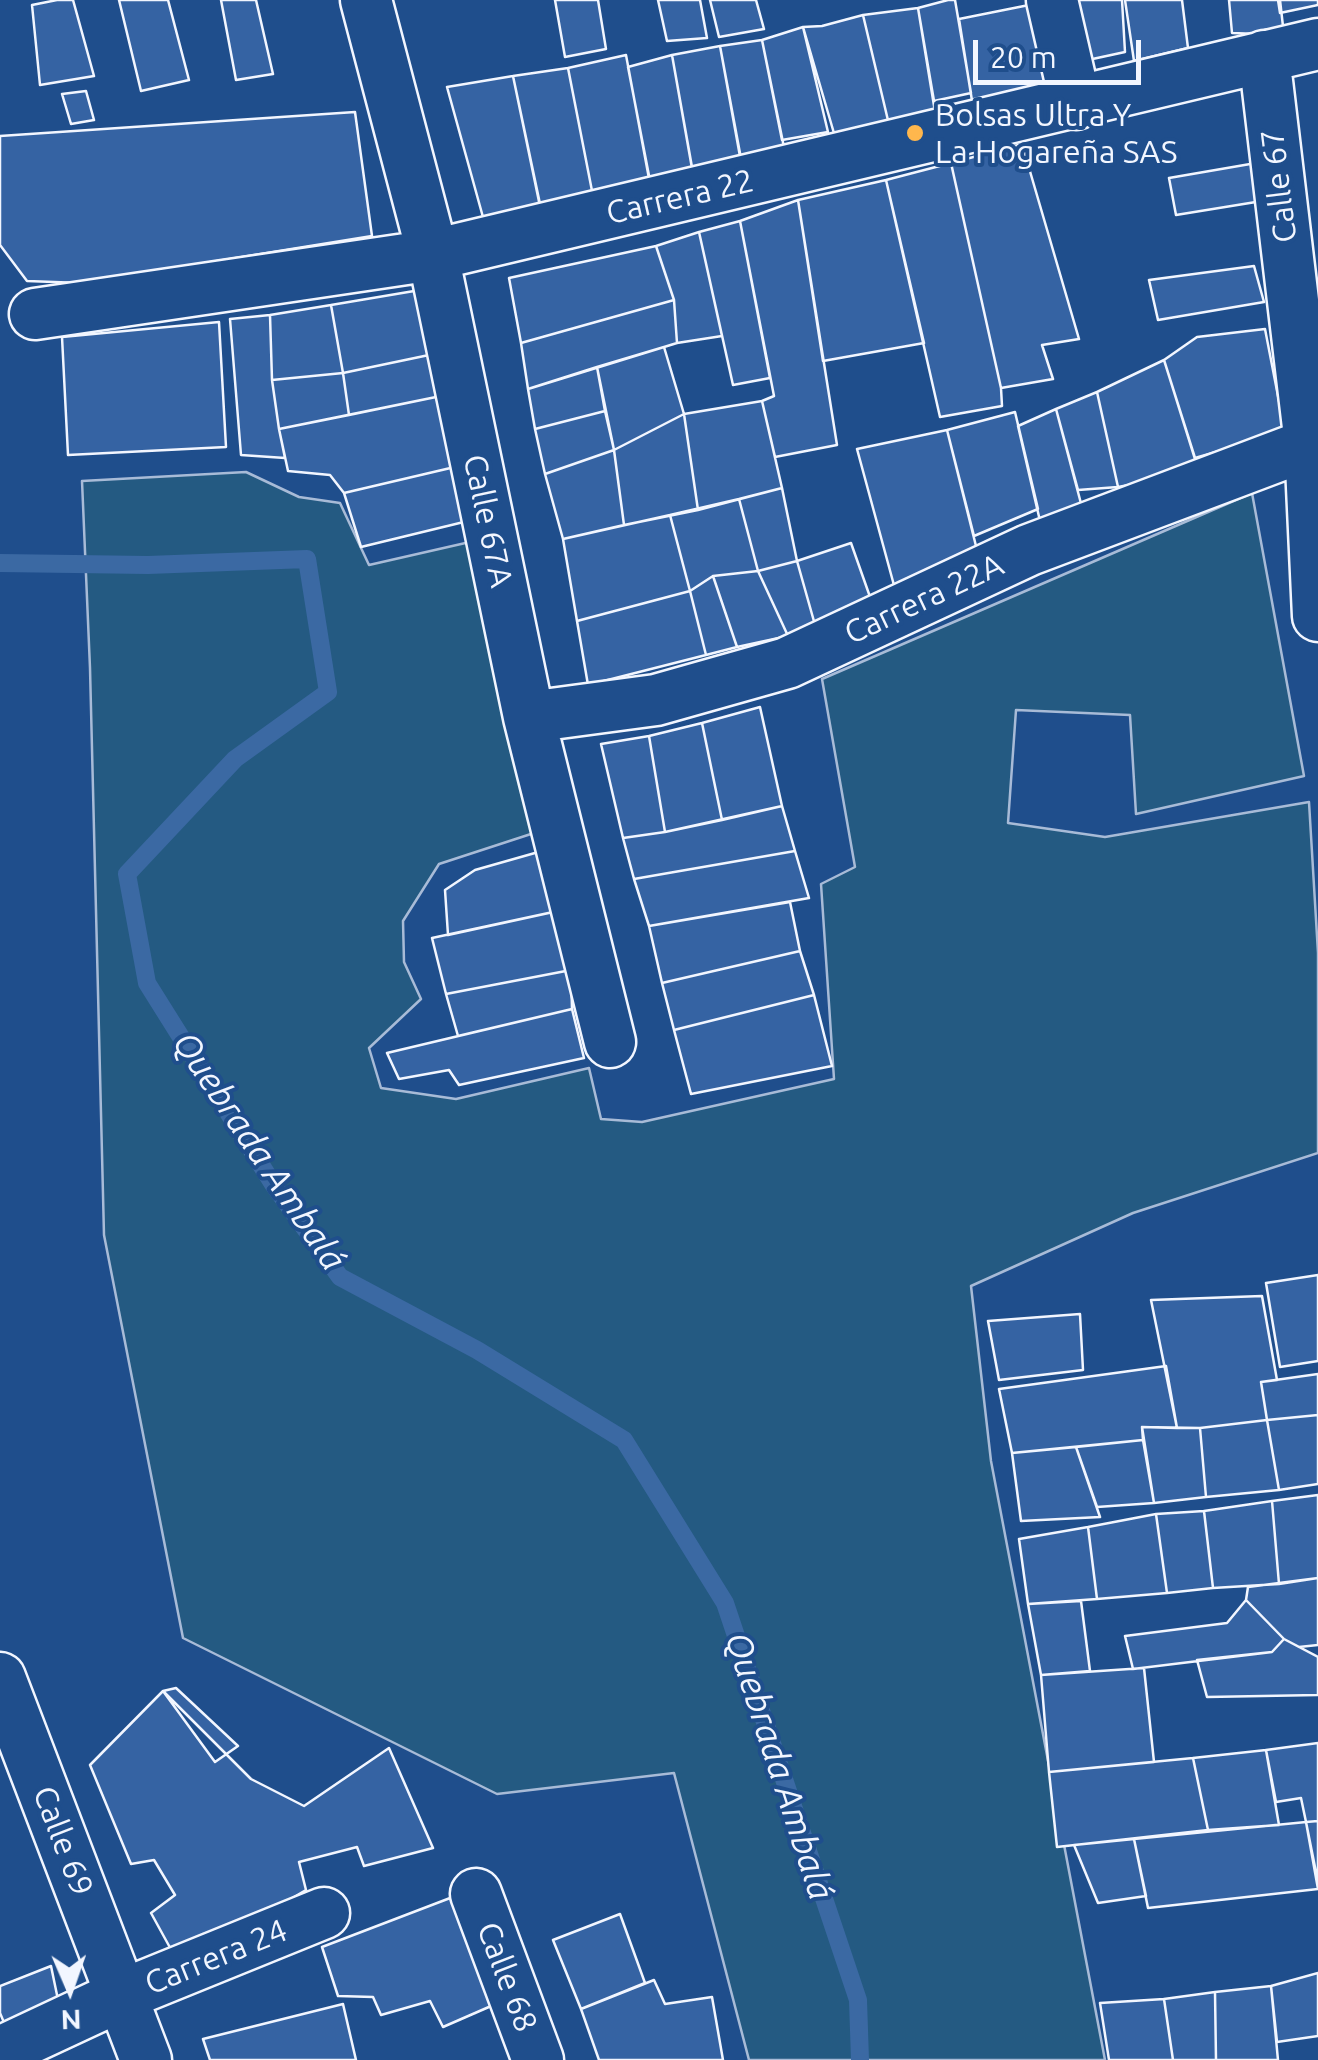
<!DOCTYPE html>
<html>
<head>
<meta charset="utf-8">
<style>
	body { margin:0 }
	#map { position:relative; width:1318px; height:2060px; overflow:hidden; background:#1f4e8c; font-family:Ubuntu,sans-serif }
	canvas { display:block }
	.north { position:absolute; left:20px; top:1940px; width:100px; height:100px; -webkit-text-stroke:8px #1f4e8c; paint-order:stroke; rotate:178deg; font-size:28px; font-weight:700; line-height:40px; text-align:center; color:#f2f6ff }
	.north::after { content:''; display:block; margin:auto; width:35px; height:45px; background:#f2f6ff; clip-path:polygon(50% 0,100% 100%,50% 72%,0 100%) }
	.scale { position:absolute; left:973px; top:40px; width:168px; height:45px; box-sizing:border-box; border:5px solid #f2f6ff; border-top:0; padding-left:12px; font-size:30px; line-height:35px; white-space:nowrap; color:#f2f6ff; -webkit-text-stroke:8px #1f4e8c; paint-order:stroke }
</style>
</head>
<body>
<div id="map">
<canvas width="1318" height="2060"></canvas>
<div class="north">N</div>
<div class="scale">20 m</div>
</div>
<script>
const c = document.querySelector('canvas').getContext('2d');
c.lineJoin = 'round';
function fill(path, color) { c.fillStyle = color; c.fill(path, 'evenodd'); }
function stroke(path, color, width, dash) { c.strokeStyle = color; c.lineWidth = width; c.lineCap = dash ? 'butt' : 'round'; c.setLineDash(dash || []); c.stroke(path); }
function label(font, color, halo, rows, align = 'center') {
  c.font = font + ' Ubuntu,sans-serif'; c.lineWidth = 8; c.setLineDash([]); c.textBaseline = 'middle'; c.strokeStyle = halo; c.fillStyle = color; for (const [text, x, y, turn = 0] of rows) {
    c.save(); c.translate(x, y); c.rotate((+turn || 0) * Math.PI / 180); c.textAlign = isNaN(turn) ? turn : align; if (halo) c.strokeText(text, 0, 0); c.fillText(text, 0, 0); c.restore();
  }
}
const green = new Path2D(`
	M246 472 299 497 340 503 369 565 483 539 534 833 439 864 403 921 404 962 421 999 369 1048 381 1088 456 1099 589 1068 601 1119 642 1122 834 1079 821 884 855 867 822 679 1252 493 1304 776 1136 814 1130 715 1016 710 1008 823 1105 837 1309 802 1318 953V1153L1133 1213 971 1286 991 1461 1105 2060H749L674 1773 497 1794 183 1638 104 1235 90 668 82 481Z`);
fill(green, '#245a82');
stroke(green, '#a8bbd7', 2.5);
stroke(new Path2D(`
	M0 563 148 565 307 559 328 692 235 759 127 874 147 983 273 1184 340 1277 477 1350 624 1440 725 1603 858 2000 860 2060`), '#3b69a3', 18);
const building = new Path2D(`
	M57 0H73L94 76 40 85 32 5Z
	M119 0H168L189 80 141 91Z
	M221 0H256L273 74 236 80Z
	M555 0H598L606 49 565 57Z
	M658 0H700L707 38 667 41Z
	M710 0H756L764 29 719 37Z
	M948 0H955L971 93 934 101 918 8Z
	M1064 0H1122L1125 52 1074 63Z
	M1125 0H1182L1188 48 1134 61Z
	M1229 0H1280L1284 35 1232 33Z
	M1278 0H1318V5L1280 13Z
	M1034 4 1050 96 973 107 959 19Z
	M918 8 937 124 891 133 863 15Z
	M863 15 891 133 838 147 803 27 822 26Z
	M803 27 828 132 782 140 762 40Z
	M762 40 786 157 742 164 720 46Z
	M720 46 743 173 695 184 672 55Z
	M626 55 653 200 593 196 568 68Z
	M672 55 693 174 651 186 628 67Z
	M568 68 593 196 540 204 513 76Z
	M513 76 542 216 486 228 447 87Z
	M86 91 94 120 71 124 62 94Z
	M355 112 372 236 81 283 27 281 0 245V136Z
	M1022 144 1079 339 1042 345 1053 379 1001 388 951 163Z
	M951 163 1001 388 1002 406 940 417 886 180Z
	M1256 163 1262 201 1176 215 1169 178Z
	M886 180 924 343 823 361 798 200Z
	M798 200 837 445 775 457 762 401 774 396 740 221Z
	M740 221 770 378 733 385 699 232Z
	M699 232 722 336 677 343 674 300 656 246Z
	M656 246 674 300 521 343 509 278Z
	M1254 266 1264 302 1158 320 1149 280Z
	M420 290 429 355 343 373 331 305Z
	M674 300 677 343 528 389 521 343Z
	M331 305 343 373 272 380 270 315Z
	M270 315 272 380 279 429 285 458 241 455 230 319Z
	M219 322 226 447 68 455 62 337Z
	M1265 329 1285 432 1195 458 1164 360 1197 337Z
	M664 347 684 414 614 450 597 367Z
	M429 355 436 397 349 415 343 373Z
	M1164 360 1199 472 1118 487 1097 392Z
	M597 367 605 411 535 429 528 389Z
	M343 373 349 415 279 429 272 380Z
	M1097 392 1118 487 1078 490 1056 409Z
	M436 397 459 466 344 493 330 475 288 471 279 429Z
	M762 401 782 488 698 510 684 414Z
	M1056 409 1083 511 1040 521 1018 426Z
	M605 411 614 450 545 474 535 429Z
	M1015 412 1038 509 974 536 947 430Z
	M684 414 698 510 624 525 614 450Z
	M947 430 978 554 898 600 857 449Z
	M614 450 624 525 563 539 545 474Z
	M459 466 472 520 361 547 344 493Z
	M782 488 797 561 758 571 739 499Z
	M739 499 758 571 713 576 690 591 670 515Z
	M670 515 690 591 577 621 563 539Z
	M851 543 875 611 817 632 797 561Z
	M797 561 817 632 788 636 758 571Z
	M758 571 788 636 737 647 713 576Z
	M713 576 737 647 706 655 690 591Z
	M690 591 706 655 588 685 577 621Z
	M760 707 782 806 722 820 702 723Z
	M702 723 722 820 665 832 649 736Z
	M649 736 665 832 623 838 601 744Z
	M782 806 795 851 634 879 623 838 665 832Z
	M549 849 567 909 448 935 445 890 475 870Z
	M795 851 809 898 649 926 634 879Z
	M790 902 800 951 662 983 649 926Z
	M567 909 571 970 446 994 432 938Z
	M800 951 814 995 674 1030 662 983Z
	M571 970 572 1009 458 1036 446 994Z
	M814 995 832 1066 691 1094 674 1030Z
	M572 1009 584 1058 459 1085 449 1070 399 1079 387 1053Z
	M1318 1275V1361L1280 1367 1266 1283Z
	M1262 1296 1277 1380 1261 1382 1267 1420 1200 1428H1177L1151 1300Z
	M1080 1314 1083 1370 999 1380 988 1321Z
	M1166 1366 1177 1428 1142 1427 1143 1440 1012 1453 999 1389Z
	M1318 1374V1415L1267 1420 1261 1382Z
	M1318 1415V1484L1279 1490 1267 1420Z
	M1267 1420 1279 1490 1206 1497 1200 1428Z
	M1142 1427 1200 1428 1206 1497 1154 1503Z
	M1143 1440 1154 1503 1097 1507 1076 1447Z
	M1076 1447 1100 1517 1021 1521 1012 1453Z
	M1318 1495V1578L1279 1584 1272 1501Z
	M1272 1501 1279 1584 1213 1588 1204 1511Z
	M1204 1511 1213 1588 1167 1593 1156 1514Z
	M1156 1514 1167 1593 1097 1599 1088 1527Z
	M1088 1527 1097 1599 1028 1604 1019 1539Z
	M1318 1578V1645L1299 1647 1284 1639 1246 1600 1248 1587Z
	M1246 1600 1284 1639 1272 1652 1133 1669 1125 1636 1227 1623Z
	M1081 1601 1090 1671 1041 1675 1028 1604Z
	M1284 1639 1318 1657V1695L1207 1697 1197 1660 1272 1652Z
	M1144 1668 1154 1762 1049 1772 1041 1675Z
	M176 1688 238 1746 215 1762 163 1691Z
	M163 1691 251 1779 304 1806 389 1748 433 1848 364 1866 357 1847 299 1862 306 1890 179 1964 151 1913 175 1895 154 1860 131 1864 90 1765Z
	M1318 1743V1821L1306 1822 1301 1798 1276 1802 1266 1750Z
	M1266 1750 1279 1825 1208 1830 1193 1758Z
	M1193 1758 1208 1830 1057 1847 1049 1772Z
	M1318 1821V1882L1306 1822Z
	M1306 1822 1318 1889 1148 1908 1134 1839Z
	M1134 1839 1146 1896 1098 1903 1074 1845Z
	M458 1895 498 2003 443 2027 430 2001 381 2015 373 1997 338 1996 322 1947Z
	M620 1914 645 1983 581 2009 553 1940Z
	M51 1966 62 2019 10 2037 0 2013V1986Z
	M1318 1973V2036L1277 2042 1271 1986Z
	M654 1980 665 2004 712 1997 723 2060H599L581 2009Z
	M1271 1986 1278 2060H1216L1215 1992Z
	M1215 1992 1216 2060H1173L1164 1999Z
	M1164 1999 1173 2060H1109L1100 2003Z
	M343 2004 356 2060H210L203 2039Z`);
fill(building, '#3563a3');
stroke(building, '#f2f6ff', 2.5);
const street = new Path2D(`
	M366 0 433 255 529 717 610 1042
	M1052 0 1076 104
	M1264 56 1310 444 1318 616
	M35 314 433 255 1318 44
	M529 717 656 700 787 663 1029 550 1310 444
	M0 1678 146 2060
	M476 1894 538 2060
	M0 2052 122 1995 324 1913`);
stroke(street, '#f2f6ff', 55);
stroke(street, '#1f4e8c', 50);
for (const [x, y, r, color] of [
	[915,133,10,"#ffb74d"]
]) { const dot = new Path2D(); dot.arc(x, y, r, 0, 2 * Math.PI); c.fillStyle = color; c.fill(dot); stroke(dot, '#1f4e8c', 4); }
label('32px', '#f2f6ff', '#1f4e8c', [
	["Bolsas Ultra Y",935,115],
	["La Hogareña SAS",935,152]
], 'left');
label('32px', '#f2f6ff', '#1f4e8c', [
	["Calle 67",1279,186,-97],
	["Carrera 22",680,197,-13],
	["Calle 67A",488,521,78],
	["Carrera 22A",924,599,-25],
	["Calle 69",63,1841,69],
	["Carrera 24",216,1957,-22],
	["Calle 68",507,1977,69]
]);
label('italic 35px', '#f2f6ff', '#1f4e8c', [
	["Quebrada Ambalá",259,1151,56],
	["Quebrada Ambalá",779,1766,72]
]);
</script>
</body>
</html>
